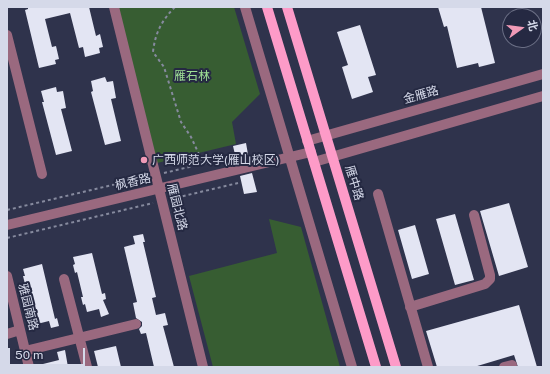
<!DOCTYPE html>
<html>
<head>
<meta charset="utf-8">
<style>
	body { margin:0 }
	#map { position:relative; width:550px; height:374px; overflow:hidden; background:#2f334c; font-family:"Public Sans","Noto Sans SC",sans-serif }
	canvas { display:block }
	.frame { position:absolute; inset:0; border:8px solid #d5d9e9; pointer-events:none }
	.north { position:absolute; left:502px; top:8px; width:40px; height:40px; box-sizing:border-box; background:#252942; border:1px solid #6b6f85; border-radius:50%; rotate:76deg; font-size:11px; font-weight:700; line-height:16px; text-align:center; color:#d5d9e9 }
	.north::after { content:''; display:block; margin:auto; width:14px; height:18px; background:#f09ab7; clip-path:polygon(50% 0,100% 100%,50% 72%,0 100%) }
	.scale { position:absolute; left:8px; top:348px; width:77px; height:18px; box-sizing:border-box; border:2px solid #d5d9e9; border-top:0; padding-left:5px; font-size:12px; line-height:14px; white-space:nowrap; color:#d5d9e9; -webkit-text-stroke:3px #252942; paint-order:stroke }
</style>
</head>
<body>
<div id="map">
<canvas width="550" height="374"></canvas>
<div class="frame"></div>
<div class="north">北</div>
<div class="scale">50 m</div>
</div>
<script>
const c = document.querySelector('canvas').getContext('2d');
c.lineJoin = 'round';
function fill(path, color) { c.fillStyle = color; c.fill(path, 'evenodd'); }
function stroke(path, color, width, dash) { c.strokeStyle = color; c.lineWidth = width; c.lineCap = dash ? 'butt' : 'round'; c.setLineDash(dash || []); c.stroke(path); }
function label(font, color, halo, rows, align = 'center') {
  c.font = font + ' "Public Sans","Noto Sans SC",sans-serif'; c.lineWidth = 4; c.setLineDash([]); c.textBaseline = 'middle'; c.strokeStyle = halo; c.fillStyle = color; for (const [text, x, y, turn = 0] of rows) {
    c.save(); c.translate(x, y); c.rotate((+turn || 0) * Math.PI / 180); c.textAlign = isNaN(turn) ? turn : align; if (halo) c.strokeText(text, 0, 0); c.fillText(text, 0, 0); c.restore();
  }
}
fill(new Path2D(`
	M114 7H234L260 94 232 122 236 144 153 164Z
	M269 219 301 227 340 367H213L189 276 277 253Z`), '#375d32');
fill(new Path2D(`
	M28 7H89L96 36 100 34 103 47 99 48 100 53 85 57 83 47 79 48 70 13 45 19 52 47 56 46 59 59 55 60 56 64 39 68 25 10 28 9Z
	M438 7H481L495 63 479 67 478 63 457 68 447 26 444 27Z
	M360 25 376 75 368 77 373 92 352 99 342 67 348 65 337 32Z
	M105 77 107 82 113 81 116 98 111 99 121 141 105 145 91 92 93 91 91 81Z
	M56 87 57 92 63 91 66 108 61 109 72 151 56 155 42 102H44L41 91Z
	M246 143 249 160 237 163 233 146Z
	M252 173 257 192 244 194 240 176Z
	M509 203 528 267 499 276 480 211Z
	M455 214 474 280 455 285 436 219Z
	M415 225 429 274 412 279 398 230Z
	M143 234 145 242H143L156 297 152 298 156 315 165 313 168 325 163 326 174 367H154L146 333 141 334 139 329 142 326V322L136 318 133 303 137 302 124 247 135 244 133 236Z
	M92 253 102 294 105 293 106 299 103 300 109 314 101 317 99 309 87 312 85 304 83 305 81 297H83L77 272 75 273 73 265 75 264 73 257Z
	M42 264 55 319 57 318 59 326 51 328 49 321 37 324 35 316H33L31 309 33 308 27 284H25L23 276H25L23 269Z
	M519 305 537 367H518L514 355 474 367H437L426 331Z
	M116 346 121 367H98L94 351Z
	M65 350 68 367H43V364L59 360 57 352Z`), '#e3e5f3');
stroke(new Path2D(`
	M175 7C162 20 155 33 153 52L164 67 181 122 191 137 203 163
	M164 173 231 157
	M171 199 238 183
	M7 210 146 177
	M7 238 153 203`), '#868a9e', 2, [3, 3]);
stroke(new Path2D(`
	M114 7 203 367
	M245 7 352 367
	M7 35 42 174
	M307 141 543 74
	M314 162 543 96
	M378 194 428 367
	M7 225 311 152
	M7 276 29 367
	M64 279 87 367
	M410 307 485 284 490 279V275L474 215
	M7 334 20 330
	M25 351 136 324
	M504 367 512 365`), '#9a697f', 10);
stroke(new Path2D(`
	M267 7 376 367
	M287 7 396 367`), '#fd9bc8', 10);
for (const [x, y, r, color] of [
	[144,160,4,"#f09ab7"]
]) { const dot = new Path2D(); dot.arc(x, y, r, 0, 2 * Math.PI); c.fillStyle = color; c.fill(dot); stroke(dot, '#252942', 1.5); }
label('12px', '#9edf95', '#252942', [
	["雁石林",192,76]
]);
label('12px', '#d5d9e9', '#252942', [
	["金雁路",421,95,-16],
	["枫香路",133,182,-13],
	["雁中路",354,183,73],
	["雁园北路",177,207,76],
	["雅园南路",28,307,76]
]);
label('12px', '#d5d9e9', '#252942', [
	["广西师范大学(雁山校区)",152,160]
], 'left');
</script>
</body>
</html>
